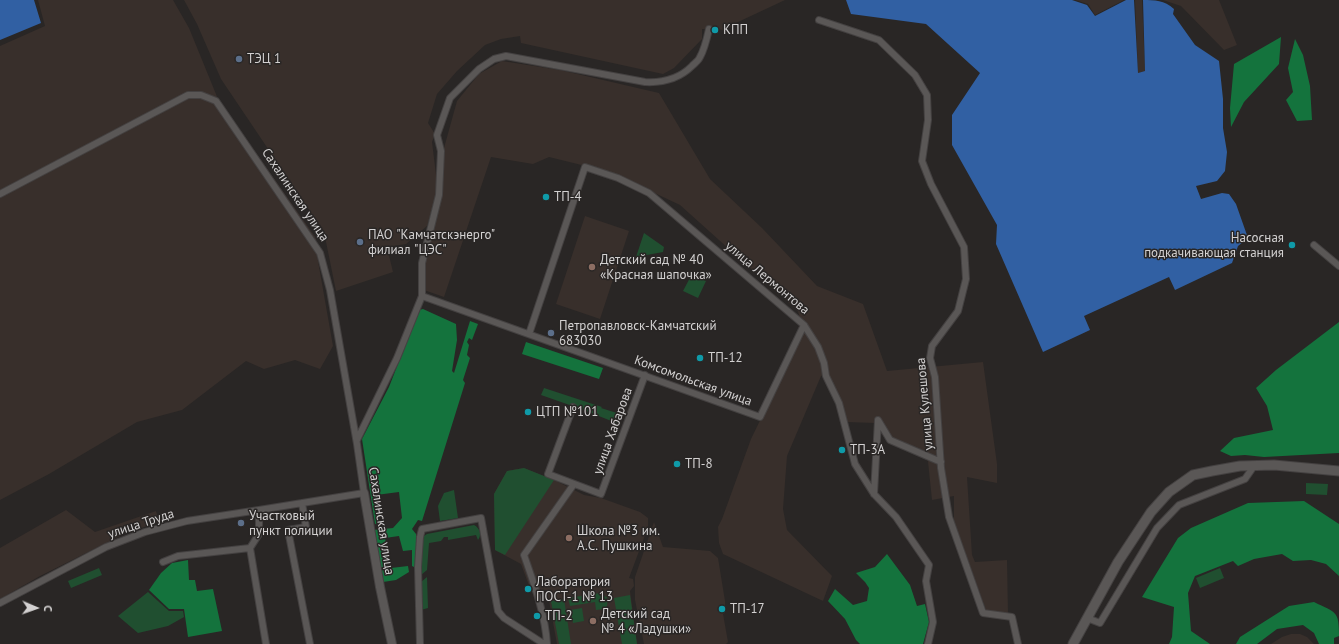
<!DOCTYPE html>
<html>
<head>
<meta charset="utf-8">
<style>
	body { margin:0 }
	#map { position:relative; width:1339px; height:644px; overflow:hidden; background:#292625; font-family:"PT Sans",sans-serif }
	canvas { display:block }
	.north { position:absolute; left:16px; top:588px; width:40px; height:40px; -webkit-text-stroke:3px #292625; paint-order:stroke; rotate:92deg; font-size:11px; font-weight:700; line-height:16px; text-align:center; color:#d3d1d1 }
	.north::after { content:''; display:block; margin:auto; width:14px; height:18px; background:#d3d1d1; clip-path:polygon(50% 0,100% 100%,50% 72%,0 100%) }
</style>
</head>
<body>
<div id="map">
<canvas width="1339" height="644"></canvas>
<div class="north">С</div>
</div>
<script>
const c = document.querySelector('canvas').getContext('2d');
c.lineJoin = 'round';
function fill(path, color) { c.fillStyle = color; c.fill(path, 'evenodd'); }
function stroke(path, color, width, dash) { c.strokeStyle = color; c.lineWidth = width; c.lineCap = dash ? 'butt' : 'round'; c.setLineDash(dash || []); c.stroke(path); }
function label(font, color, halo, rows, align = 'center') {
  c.font = font + ' "PT Sans",sans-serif'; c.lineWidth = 3; c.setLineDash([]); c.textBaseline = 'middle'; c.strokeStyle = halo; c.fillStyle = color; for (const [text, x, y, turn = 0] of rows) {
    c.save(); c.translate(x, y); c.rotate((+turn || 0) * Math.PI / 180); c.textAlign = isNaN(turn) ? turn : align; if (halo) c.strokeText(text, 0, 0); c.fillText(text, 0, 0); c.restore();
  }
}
fill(new Path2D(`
	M38 0H173L189 28 218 99 316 238 318 261 333 346 320 369 295 360 264 369 246 361 182 410 137 422 49 474 0 500V46L45 26Z
	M184 0H785L738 22 727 30 702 29V39L674 68 663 74 521 43 520 36 501 39 485 45 457 71 437 94 428 123 435 134 432 142 438 191 427 226 406 244 387 247 393 272 336 291 324 232 221 79 197 24Z
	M1075 0H1124L1095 15 1088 4Z
	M1135 0H1142L1145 71 1138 73Z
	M1163 0H1219L1237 45 1224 50 1181 6Z
	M502 61 560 70 659 93 710 179 762 228 817 286 863 304 887 371 983 362 997 464V483L967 477 972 555 975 562 1007 560 1008 614 986 610 954 522V496L932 500 927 452 881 433 875 423 846 422 826 374 821 376 787 456 783 509 787 530 832 576 823 601 723 554 719 543 718 527 722 519 751 439 803 332 798 311 680 205 610 172 549 157 533 164 491 157 444 297 424 290V263L442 196 444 148 457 101 479 74Z
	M585 216 629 231 600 319 556 304Z
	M524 468 554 480 584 495 601 498 640 512 648 518V527L629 578 633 579 634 586 630 591 637 644H557L547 590 531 591 521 564 495 550 494 494 507 471Z
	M66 510 95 532 156 511 159 522 124 534 40 576 0 599V548Z
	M654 522 663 547 710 551 718 558 725 601V613L723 614 728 642 726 644H644L635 600V577Z
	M1291 634H1300L1307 637 1314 644H1271L1282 637Z`), '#382f2b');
fill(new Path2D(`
	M644 233 664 247 663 252 636 257Z
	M692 274 706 281 698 298 683 291Z
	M544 388 602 407 601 408 623 415 619 424 581 409 541 395Z
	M524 468 554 480 505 555 495 550 494 494 507 471Z
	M1306 483 1328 484 1327 495 1306 494Z
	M454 490 458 518 440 521 438 506 444 493Z
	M474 525C480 528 482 535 478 540L476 535 448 540V537H444L441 541 429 543 427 570 421 575 422 541 424 536 427 534Z
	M99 568 102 575 71 588 68 581Z
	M1220 568 1224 578 1200 588 1196 578Z
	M427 577 428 608 421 610V582Z
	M148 592 169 611H183L184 617 168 626 138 633 118 616Z
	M600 593 608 598 607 606 604 609 596 610 595 602 570 606 568 598Z
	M630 595 637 644H622L614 598Z
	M564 599 571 644H559L551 601Z
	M582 608 584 621 573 623 570 610Z`), '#204f30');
fill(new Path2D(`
	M1281 37 1279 64 1244 102 1231 127 1230 108 1234 64Z
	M1295 39 1303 55 1310 86 1312 120 1297 121 1286 100 1293 92 1288 68Z
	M423 309 456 324 457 340 452 371 454 373 470 321 478 324 472 340 469 338 467 342 469 345 467 355 470 358 463 380 465 383 422 521 418 520 412 529 416 534 417 566 414 567 412 566V550L403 551 399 536 385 538 391 568 408 566 409 572 396 580 383 582 373 530 393 528 402 518 399 492 376 495 379 523 375 524 362 439 389 387 419 310Z
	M1339 322V453L1264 457 1245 455 1231 456 1220 451 1234 438 1273 430 1267 406 1256 388 1276 370Z
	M526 342 603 368 599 379 522 354Z
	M1304 501 1339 524V576L1326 564 1311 560 1293 561 1282 554 1254 559 1238 566 1233 561 1195 576 1188 593 1191 631 1210 644H1169L1172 637 1174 607 1142 597 1178 538 1191 528 1248 503Z
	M887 554 910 585 917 606 925 604 929 622 923 644H860L856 640 845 619 828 601 835 589 853 605 867 601 869 588 865 582 856 573 875 567Z
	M188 560 189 580H195L197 591 213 589 222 631 188 637 184 609H169L149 590 161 573 172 563Z
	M1314 602C1336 613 1339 610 1339 636L1334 638V644H1319L1314 633 1303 625 1277 629 1257 644H1236L1240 637 1289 606Z`), '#14733d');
fill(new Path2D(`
	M0 0H34L41 23 0 40Z
	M846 0H1072L1087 5 1095 16 1126 0H1134L1138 73 1145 71 1143 0C1155 0 1164 0 1174 9L1173 14 1195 45 1219 61 1223 99V128L1227 152 1225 171 1217 181 1196 186 1201 199 1222 193 1229 194 1236 204 1248 238 1238 246 1232 263 1175 290 1169 277 1084 316 1090 330 1043 352 996 244 997 225 952 145V115L980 73 926 24 851 14Z`), '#3160a3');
const minor = new Path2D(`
	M819 20 879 40 915 75 927 95 928 120 922 161 931 184 964 247 966 279 958 311 932 346 930 358 935 377 941 468 949 517 983 613 1012 617 1018 644
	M0 194 188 95H201L216 101 320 253 330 290 357 444 364 493 259 510 187 521 145 532 106 547 0 603
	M1314 245 1339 266
	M422 296 760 417 804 325
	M529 334 585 167 618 178 649 193 804 325 818 347 824 363 826 376 839 403 855 464 874 494 896 517 929 565 926 581 933 622 928 644
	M573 407 548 474 601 494 645 375
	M357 440 397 358 422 296V263L439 195 441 151 437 135 450 98 479 69 494 59 506 56 645 82C663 83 679 79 692 66 695 63 699 60 700 57 705 48 707 38 709 29
	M874 494 878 420 890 440 941 462
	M302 503 306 527 288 530 310 644
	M250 548 266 644
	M163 562 178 556 250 548 259 534V510
	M1087 618 1100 623 1157 528 1179 505 1245 479 1254 466
	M420 644 418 567 420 537 422 529 481 518 498 611 504 618 544 644
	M547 644C545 613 534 584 524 555L574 484`);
const tertiary = new Path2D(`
	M364 493 380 587 392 644`);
const secondary = new Path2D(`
	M1073 644 1118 562 1151 512 1169 492 1193 475 1212 471 1240 466 1274 465 1339 471`);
stroke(minor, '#444141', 8);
stroke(tertiary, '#444141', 10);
stroke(secondary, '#444141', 11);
stroke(minor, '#5a5756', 6);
stroke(tertiary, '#5a5756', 8);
stroke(secondary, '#5a5756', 9);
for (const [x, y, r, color] of [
	[715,30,4,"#0f9aa8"],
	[239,59,4,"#5c6f8a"],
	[546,197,4,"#0f9aa8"],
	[360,242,4,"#5c6f8a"],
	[1292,245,4,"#0f9aa8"],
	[592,267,4,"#8d6e63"],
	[551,333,4,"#5c6f8a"],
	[700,358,4,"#0f9aa8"],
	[528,412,4,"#0f9aa8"],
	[842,450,4,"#0f9aa8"],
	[677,464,4,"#0f9aa8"],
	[241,523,4,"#5c6f8a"],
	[569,538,4,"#8d6e63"],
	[528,589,4,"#0f9aa8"],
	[722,609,4,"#0f9aa8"],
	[537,616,4,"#0f9aa8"],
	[593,621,4,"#8d6e63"]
]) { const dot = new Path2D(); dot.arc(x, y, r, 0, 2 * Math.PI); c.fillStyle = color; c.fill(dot); stroke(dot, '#292625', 1.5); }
label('13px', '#d3d1d1', '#292625', [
	["КПП",723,30],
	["ТЭЦ 1",247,59],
	["ТП-4",554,197],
	["ПАО \"Камчатскэнерго\"",368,235],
	["филиал \"ЦЭС\"",368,250],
	["Насосная",1284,238,"right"],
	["подкачивающая станция",1284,253,"right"],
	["Детский сад № 40",600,260],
	["«Красная шапочка»",600,275],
	["Петропавловск-Камчатский",559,326],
	["683030",559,341],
	["ТП-12",708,358],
	["ЦТП №101",536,412],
	["ТП-3А",850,450],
	["ТП-8",685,464],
	["Участковый",249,516],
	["пункт полиции",249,531],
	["Школа №3 им.",577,531],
	["А.С. Пушкина",577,546],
	["Лаборатория",536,582],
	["ПОСТ-1 № 13",536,597],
	["ТП-17",730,609],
	["Детский сад",601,614],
	["№ 4 «Ладушки»",601,629],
	["ТП-2",545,616]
], 'left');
label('13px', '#d3d1d1', '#292625', [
	["Сахалинская улица",295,195,56],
	["улица Лермонтова",767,278,40],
	["Комсомольская улица",693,381,20],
	["улица Кулешова",925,404,-95],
	["улица Хабарова",613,431,-70],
	["Сахалинская улица",381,521,81],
	["улица Труда",141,524,-18]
]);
</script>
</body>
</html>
